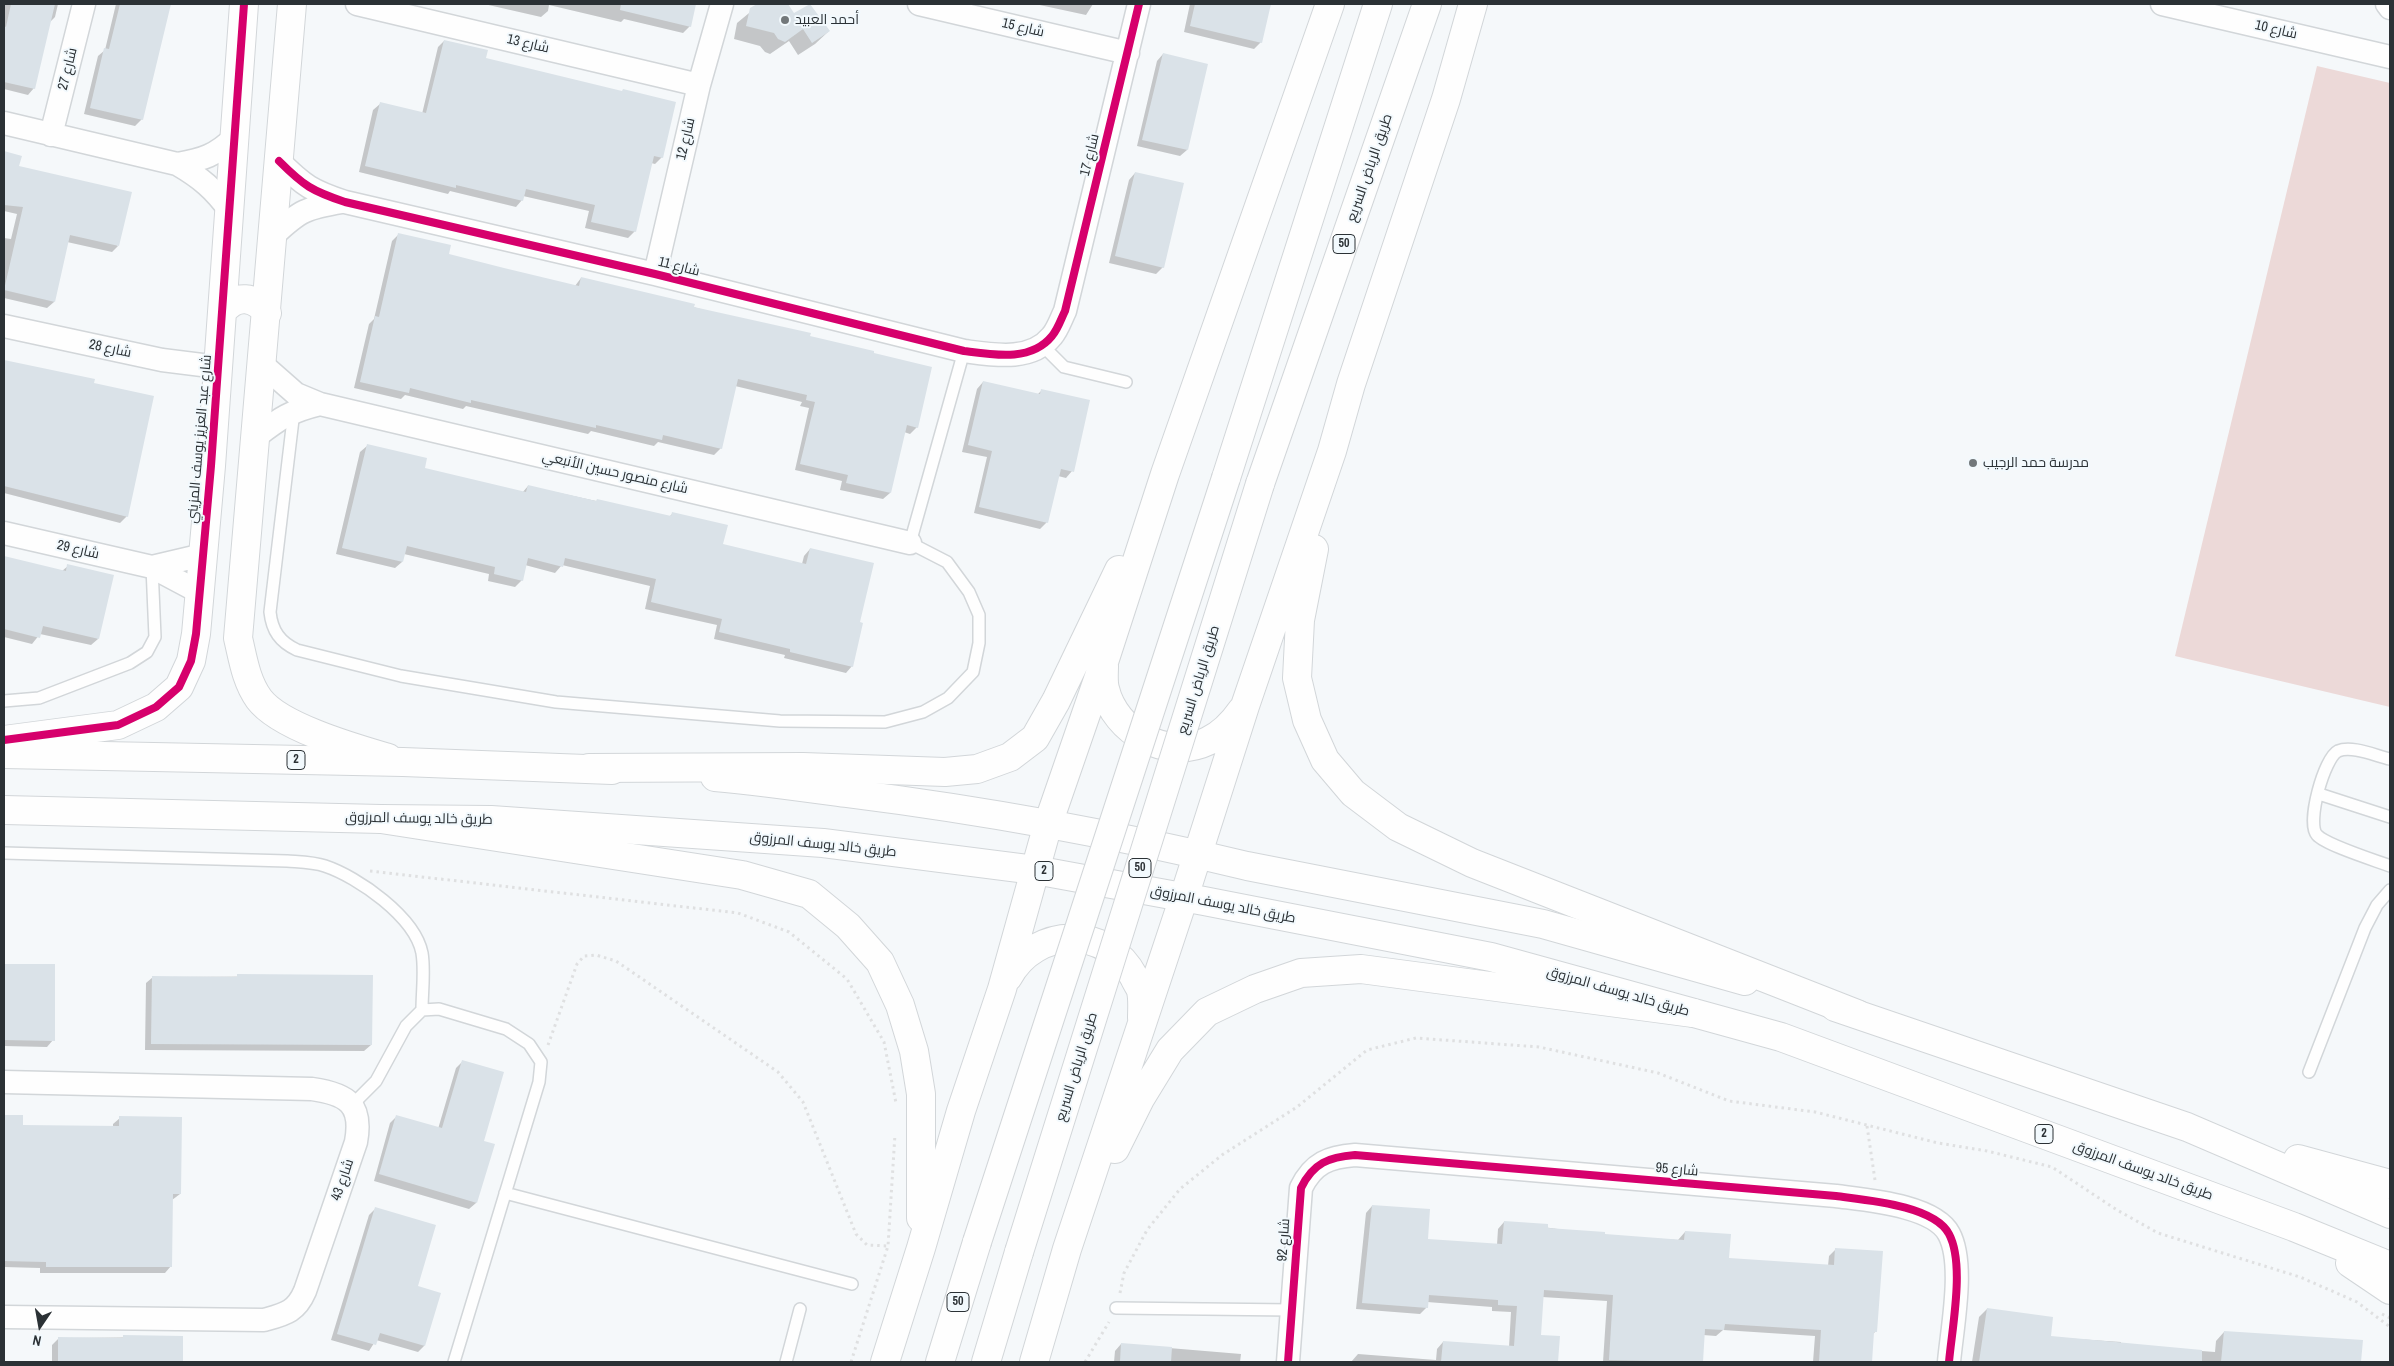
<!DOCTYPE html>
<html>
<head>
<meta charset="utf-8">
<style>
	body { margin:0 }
	#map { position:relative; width:2394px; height:1366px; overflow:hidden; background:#f5f8fa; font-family:"Archivo Narrow",sans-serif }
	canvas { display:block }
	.frame { position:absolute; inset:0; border:5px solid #2b3135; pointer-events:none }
	.north { position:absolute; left:15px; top:1301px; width:50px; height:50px; -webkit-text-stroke:4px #f2f9fd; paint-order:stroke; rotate:192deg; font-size:14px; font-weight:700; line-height:20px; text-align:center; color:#2b3135 }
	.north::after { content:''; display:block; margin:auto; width:18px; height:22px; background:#2b3135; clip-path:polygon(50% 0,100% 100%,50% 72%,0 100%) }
</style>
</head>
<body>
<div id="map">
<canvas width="2394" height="1366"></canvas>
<div class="frame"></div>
<div class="north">N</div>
</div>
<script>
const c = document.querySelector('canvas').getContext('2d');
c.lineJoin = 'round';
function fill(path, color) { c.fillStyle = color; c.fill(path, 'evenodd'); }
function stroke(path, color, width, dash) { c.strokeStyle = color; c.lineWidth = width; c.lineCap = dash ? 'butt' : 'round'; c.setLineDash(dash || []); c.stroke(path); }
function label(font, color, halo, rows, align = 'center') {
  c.font = font + ' "Archivo Narrow",Cairo,sans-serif'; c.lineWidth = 4; c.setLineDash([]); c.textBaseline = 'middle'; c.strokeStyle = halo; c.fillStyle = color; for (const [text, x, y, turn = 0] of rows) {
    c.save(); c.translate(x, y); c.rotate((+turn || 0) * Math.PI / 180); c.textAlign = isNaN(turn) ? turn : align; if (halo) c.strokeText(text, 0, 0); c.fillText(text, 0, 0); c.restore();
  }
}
fill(new Path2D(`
	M2317 66 2390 83V707L2175 656Z`), '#ecd9d8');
fill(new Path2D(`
	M4 4H58L55 17 49 23 34 88 28 95 4 89Z
	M116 4H169L142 119 135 126 84 114 98 56 105 50Z
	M484 4H694L690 26 683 33 624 19 621 22 549 5 548 11 541 17Z
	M760 4H787L793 15 829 31 815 44 798 55 789 41 770 54 765 52 760 46 734 39 737 23Z
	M1035 4H1093L1086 15Z
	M1190 4H1270L1261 42 1254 49 1184 32Z
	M444 41 485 59 621 92 662 157 655 164 651 163 635 231 628 238 585 228 589 211 523 196 522 200 516 207 450 191 448 194 359 172 373 110 380 104 422 114 438 47Z
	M1163 54 1187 150 1180 156 1137 146 1157 61Z
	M4 153 20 156 18 167 118 246 112 252 67 242 54 302 47 308 4 298V238L11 239 17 214 4 211Z
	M1135 173 1163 267 1156 274 1109 263 1129 180Z
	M399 234 447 255 575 286 581 278 809 337 917 427 910 434 904 432 890 493 883 499 840 490 842 481 795 470 809 408 800 406 802 402 735 386 721 448 714 455 658 442 654 446 591 431 588 434 466 406 463 409 405 395 401 399 354 388 369 324 374 319 392 241Z
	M4 362 93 380V384L127 516 120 523 4 493Z
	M983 382 1037 395 1042 390 1072 471 1066 478 1058 476 1047 522 1040 529 974 513 987 457 962 452 977 389Z
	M367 446 423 469 522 493 528 486 669 517 672 514 722 545 802 564 804 556 810 549 858 623 852 666 846 673 784 658 785 655 714 639 717 625 645 609 650 586 562 565 555 573 525 565 522 580 515 587 488 581 489 574 404 554 402 562 395 568 336 554 360 452Z
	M4 557 62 571 68 566 98 639 91 645 40 634 32 644 4 637Z
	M4 965H54L53 1040 47 1047 4 1046Z
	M371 976V1045L364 1051 145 1050 146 983 153 977Z
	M463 1061 483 1142 476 1203 469 1209 374 1181 390 1123 397 1116 438 1129 456 1068Z
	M4 1116 22 1117V1126L113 1127V1124L120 1118 180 1194 172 1200 171 1266 165 1273H40V1268L4 1267Z
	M1372 1206 1427 1240 1497 1245 1498 1229 1504 1222 1604 1235 1678 1240 1685 1232 1728 1259 1828 1266 1829 1256 1836 1249 1876 1331 1872 1335 1870 1362H1813L1815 1336 1723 1330 1716 1336 1703 1335 1701 1362H1603L1607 1301 1542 1297 1539 1336 1558 1337 1557 1362H1351L1358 1354 1436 1360 1437 1349 1443 1342 1509 1347 1511 1312 1492 1311V1307L1427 1302V1307L1420 1314 1356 1309 1366 1213Z
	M376 1208 417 1287 439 1294 424 1346 418 1352 376 1340 369 1351 331 1340 369 1215Z
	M1987 1309 2049 1337 2121 1342V1345L2215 1352 2216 1341 2224 1332 2362 1341 2360 1362H1972L1979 1317Z
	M182 1337V1362H52V1345L59 1338Z
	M1121 1344 1241 1354 1240 1362H1114L1115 1351Z`), '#0003');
fill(new Path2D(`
	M11 4H55L35 89 4 82V26L6 27Z
	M120 4H171L143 120 90 108 104 48 109 49Z
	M621 4H696L691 27 620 10Z
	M757 4H788L794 13 810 4 830 31 812 43 803 29 785 42 778 39 774 33 746 26 750 8Z
	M1195 4H1271L1262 43 1190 26Z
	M444 40 488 50 486 58 622 91 623 89 676 102 663 158 654 156 636 232 591 222 595 205 526 189 523 201 456 185V188L365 166 380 102 426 113Z
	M1163 53 1208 64 1188 150 1142 140Z
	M4 151 22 156 19 166 132 192 119 246 70 235 55 302 4 290 23 207 4 205Z
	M1135 172 1184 183 1164 268 1115 256Z
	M398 233 451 245 449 254 504 268 579 286 581 277 695 304 694 307 811 333 810 336 874 351V353L932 367 918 428 907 425 891 493 846 483 848 475 800 464 815 402 806 400 807 395 738 379 722 449 663 435 662 440 596 425V428L471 400V403L410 388 409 393 360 382 375 316 379 317Z
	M4 360 95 379 94 383 154 396 128 517 4 486Z
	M983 381 1040 394 1041 389 1090 400 1074 472 1061 469 1048 523 979 507 992 451 968 445Z
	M367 444 427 458 425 468 526 492 528 485 596 501 597 499 671 516 672 512 728 525 723 544 806 564 810 548 874 563 860 622 863 623 853 667 790 652V649L719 632 722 619 651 602 656 579 565 558 563 567 528 558 523 581 494 574 495 567 407 546 403 562 342 548Z
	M4 556 66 571 67 564 114 575 99 639 43 626 40 638 4 629Z
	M4 964H55V1041L4 1040Z
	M237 974 373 975 372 1045 151 1044 152 976 237 977Z
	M462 1060 504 1072 484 1141 495 1144 477 1203 379 1174 396 1115 442 1128Z
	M4 1115H23V1125L119 1126V1116L182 1117 181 1194H173L172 1267H46V1262L4 1261Z
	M1372 1205 1430 1209 1428 1239 1502 1244 1504 1221 1548 1224V1228L1605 1232V1234L1684 1240 1685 1231 1731 1234 1729 1258 1834 1265 1835 1248 1883 1251 1877 1332H1874L1872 1362H1819L1821 1330 1725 1324 1724 1330 1705 1329 1703 1362 1609 1360 1613 1295 1544 1290 1541 1335 1560 1336 1558 1362H1441L1443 1341 1514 1346 1517 1306 1498 1305V1300L1429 1295 1428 1308 1362 1303Z
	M375 1207 436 1225 418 1286 441 1293 425 1346 380 1333 376 1345 337 1334Z
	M1987 1308 2053 1317 2051 1336 2202 1350V1362H1979Z
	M2224 1331 2363 1340 2361 1362H2221Z
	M123 1335 183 1336V1362H58V1337L123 1338Z
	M1121 1343 1172 1347 1171 1362H1120Z`), '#dae2e8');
const lane = new Path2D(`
	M1043 346 1064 367 1126 382
	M294 411 270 612C272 631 280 642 297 650L401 676 556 702 780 721 885 722 923 712 948 698 973 672 979 643V615L969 592 947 562 910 543 964 351
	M4 701 39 698 130 663 147 652 155 637 152 567
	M2390 759C2376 756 2352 745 2338 751 2324 758 2306 823 2317 835 2326 845 2374 860 2390 866
	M2319 794 2390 817
	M4 853 287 861C299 862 313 862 325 866 358 877 415 917 422 953 425 971 422 992 422 1010
	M2309 1072 2365 928 2377 905 2390 890
	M352 1105 376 1081 406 1026 422 1010 439 1009 506 1029 529 1044 541 1062 539 1082 454 1362
	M505 1193 852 1284
	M1116 1308 1292 1310
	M786 1362 800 1309`);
const street = new Path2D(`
	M357 4 699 85
	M919 4 1128 53
	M2162 4 2390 57
	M2387 4 2390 8
	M4 123 177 164C201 178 214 189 230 211
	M51 135 84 4
	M279 161C304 186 312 191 345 202L655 274 964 351C994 355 1031 362 1052 336 1058 329 1061 319 1065 311L1139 4
	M177 164C203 160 216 155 235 137
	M274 235C300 210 307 208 342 202
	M655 274 699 85 722 4
	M4 326 162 360 218 367
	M263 365 296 394 320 404 910 543
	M257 436C280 418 291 411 320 404
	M4 533 152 567 199 592
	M152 567 203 555
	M4 1082 312 1089C347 1094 363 1104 356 1142L305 1291C296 1312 285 1314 264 1320L4 1317
	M1288 1362 1301 1188C1313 1163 1329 1157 1355 1155L1836 1196C1865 1200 1934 1205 1949 1234 1965 1264 1952 1328 1949 1362`);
const secondary = new Path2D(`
	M292 4 238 638C243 659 246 681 259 699 280 727 354 748 388 758
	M223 311C236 294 255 296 267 313
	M4 740 118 725 156 707 179 687 191 661 196 634 211 466 244 4`);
const primary = new Path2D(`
	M4 754 403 762 612 770
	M715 777C759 781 802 787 846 793 981 810 1115 834 1247 866L1543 924 1745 981
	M4 810 381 819 491 820 823 843 1035 870 1204 901 1491 957 1781 1037 2294 1227 2390 1266
	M1835 1007 2187 1127 2390 1214
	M2298 1159 2390 1184
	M2350 1263 2390 1290`);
const highway = new Path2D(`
	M1226 478 1378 4
	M1260 484 1427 4
	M1314 549 1300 620 1297 678 1307 720 1325 760 1353 793 1398 827 1472 863 1857 1014
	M1104 666C1104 673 1103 682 1105 689 1115 732 1167 761 1208 741 1223 734 1233 723 1242 710
	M589 768 803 767 945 772 977 769 1010 757 1035 738 1056 701 1119 570
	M381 819 742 875 809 894 848 926 880 962 900 1005 914 1051 921 1094V1218
	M1008 977C1036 926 1107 925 1134 977 1136 982 1140 987 1141 991 1143 999 1142 1010 1142 1018
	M1115 1149 1140 1099 1170 1050 1207 1012 1255 989 1301 973 1361 969 1693 1013
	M885 1362 921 1248 961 1111 1002 989 1048 824 1104 662 1165 474 1330 4
	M940 1362 977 1242
	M986 1362 1019 1252
	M1034 1362 1067 1249 1184 897 1245 706 1332 451 1351 384 1446 99 1473 4`);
stroke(lane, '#d2d6d9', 14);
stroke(street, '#d2d6d9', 25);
stroke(secondary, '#d2d6d9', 30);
stroke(primary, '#d2d6d9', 30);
stroke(highway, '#d2d6d9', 30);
stroke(new Path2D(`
	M370 871 738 913 789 932 847 979 884 1042 896 1103
	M548 1045 577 964 584 956 596 955 616 961 778 1072 803 1102 856 1234 867 1245 888 1246
	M1867 1126 1875 1180
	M1120 1293 1124 1273 1147 1230 1180 1189 1222 1155 1297 1107 1367 1050 1416 1038 1539 1047 1658 1073 1729 1101 1815 1112 1938 1143 1987 1151 2052 1167 2117 1210 2158 1233 2300 1277 2357 1302 2390 1327
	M2382 1314 2390 1318
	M851 1362 888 1246 895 1134
	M1085 1362 1109 1322`), '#dfe0e1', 3, [2.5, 4]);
stroke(lane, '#fefefe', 11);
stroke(street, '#fefefe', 22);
stroke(secondary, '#fefefe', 28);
stroke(primary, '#fefefe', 28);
stroke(highway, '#fefefe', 28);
const highwayBridge = new Path2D(`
	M977 1242 1226 478
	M1019 1252 1260 484`);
stroke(highwayBridge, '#d2d6d9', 30, []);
stroke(highwayBridge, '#fefefe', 28);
stroke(new Path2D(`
	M279 161C304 186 312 191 345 202L655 274 964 351C994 355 1031 362 1052 336 1058 329 1061 319 1065 311L1139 4
	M4 740 118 725 156 707 179 687 191 661 196 634 211 466 244 4
	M1288 1362 1301 1188C1313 1163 1329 1157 1355 1155L1836 1196C1865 1200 1934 1205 1949 1234 1965 1264 1952 1328 1949 1362`), '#d6006c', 8);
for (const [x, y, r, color] of [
	[785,20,5,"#72777a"],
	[1973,463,5,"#72777a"]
]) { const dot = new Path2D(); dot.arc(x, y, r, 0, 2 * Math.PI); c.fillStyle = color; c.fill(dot); stroke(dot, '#f2f9fd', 2); }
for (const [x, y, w] of [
	[1344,244,22],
	[296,760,18],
	[1140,868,22],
	[1044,871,18],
	[2044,1134,18],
	[958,1302,22]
]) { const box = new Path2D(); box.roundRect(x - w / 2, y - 9.5, w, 19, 4); c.fillStyle = '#f2f9fd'; c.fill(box); stroke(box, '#2b3135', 1); }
label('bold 12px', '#2b3135', null, [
	["50",1344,244],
	["2",296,760],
	["50",1140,868],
	["2",1044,871],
	["2",2044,1134],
	["50",958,1302]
]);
label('14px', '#2b3135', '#f2f9fd', [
	["أحمد العبيد",795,20],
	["مدرسة حمد الرجيب",1983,463]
], 'left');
label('14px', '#2b3135', '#f2f9fd', [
	["شارع 15",1023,28,13],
	["شارع 10",2276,30,13],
	["شارع 13",528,44,13],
	["شارع 27",68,69,-76],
	["شارع 12",686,139,-77],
	["شارع 17",1090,155,-76],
	["طريق الرياض السريع",1370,168,-71],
	["شارع 11",679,267,14],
	["شارع 28",110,349,12],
	["شارع عبد العزيز يوسف المزيني",200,439,-85],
	["شارع منصور حسين الأنبعي",615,473,13],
	["شارع 29",78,550,13],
	["طريق الرياض السريع",1199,680,-73],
	["طريق خالد يوسف المرزوق",419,819,1],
	["طريق خالد يوسف المرزوق",823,845,6],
	["طريق خالد يوسف المرزوق",1223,905,11],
	["طريق خالد يوسف المرزوق",1618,992,16],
	["طريق الرياض السريع",1077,1067,-73],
	["شارع 95",1677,1170,5],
	["طريق خالد يوسف المرزوق",2143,1171,20],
	["شارع 43",343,1180,-71],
	["شارع 92",1284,1240,-86]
]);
</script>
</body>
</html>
